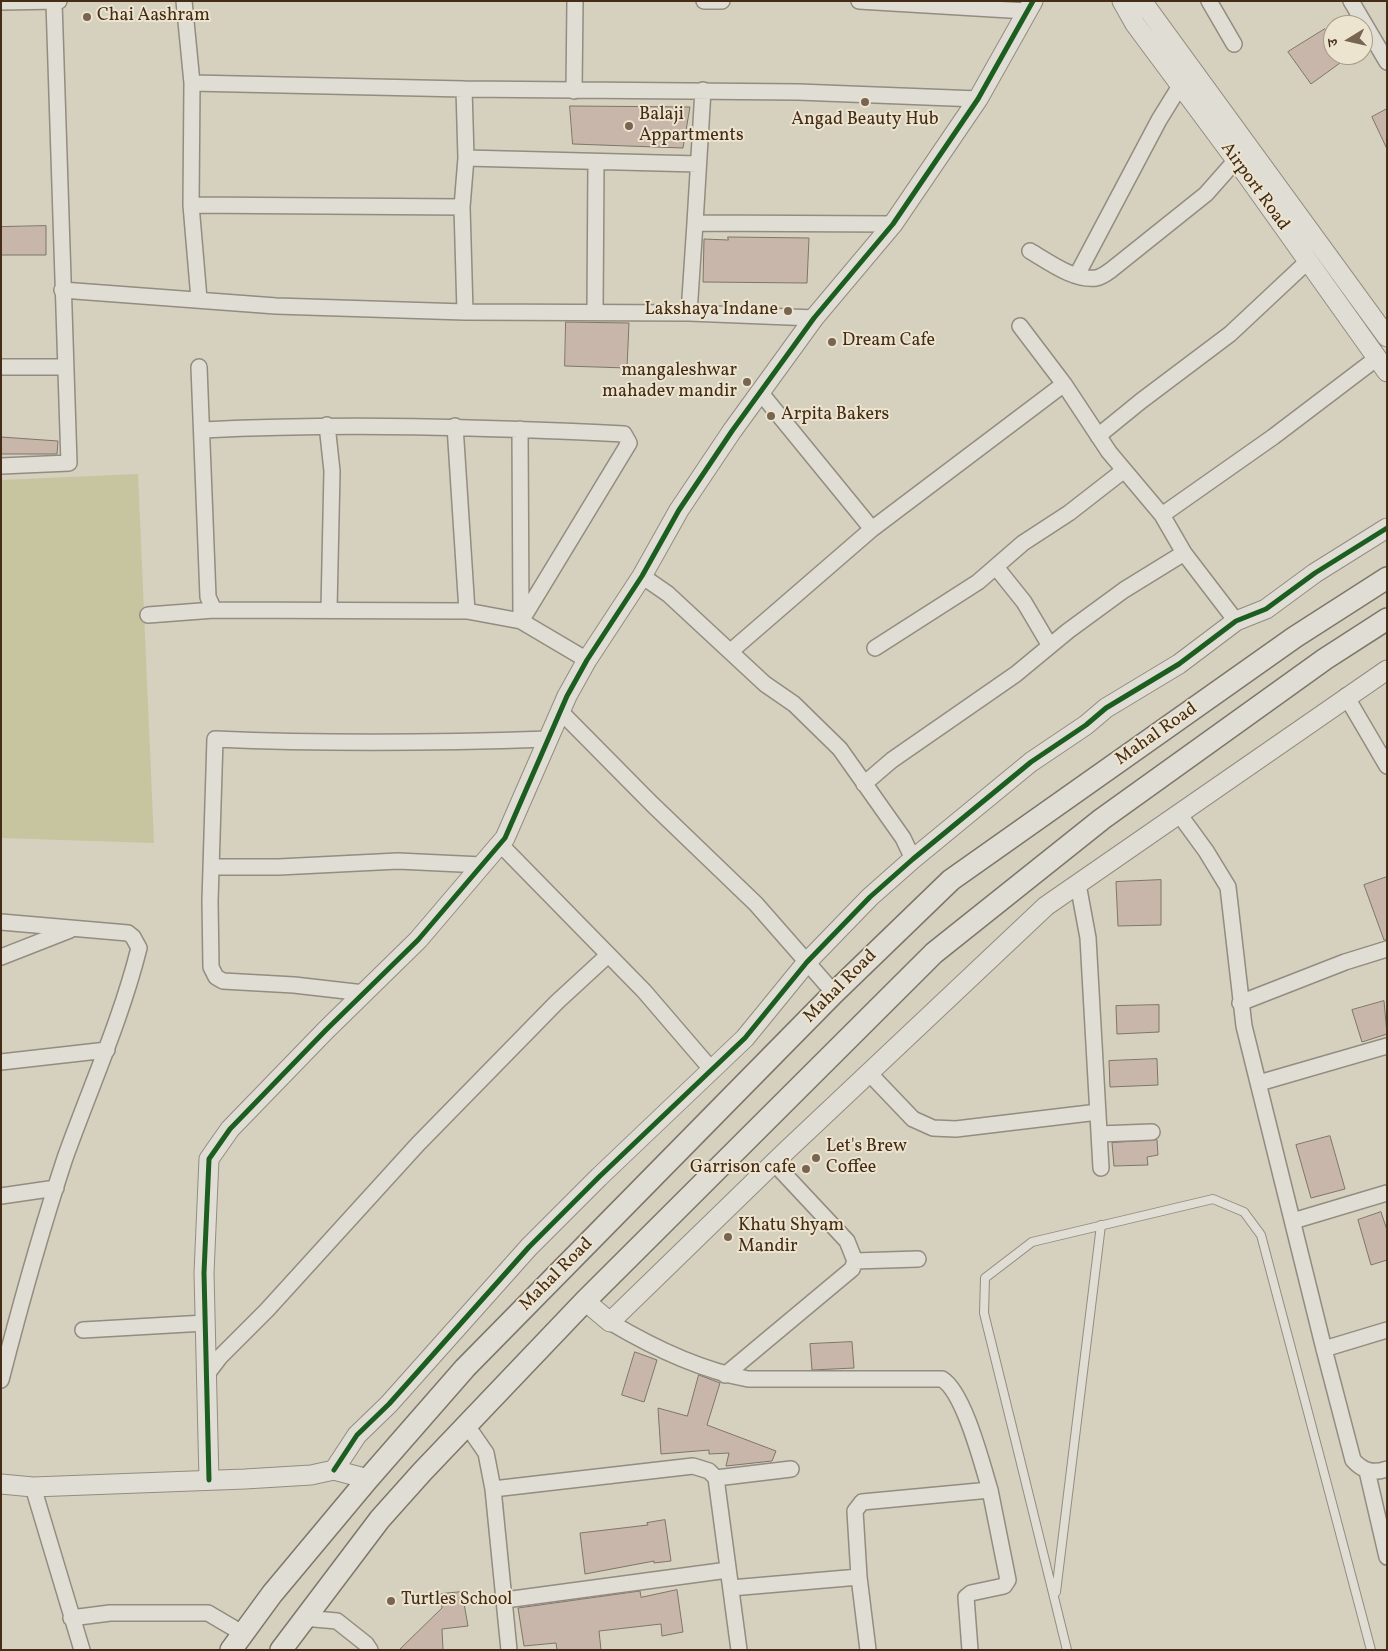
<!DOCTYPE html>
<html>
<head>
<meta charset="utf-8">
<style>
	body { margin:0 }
	#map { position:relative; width:1388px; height:1651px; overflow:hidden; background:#d6d0be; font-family:Vollkorn,"Noto Serif Devanagari",serif }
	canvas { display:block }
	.frame { position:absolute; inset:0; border:2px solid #442c17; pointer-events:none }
	.north { position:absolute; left:1323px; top:15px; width:50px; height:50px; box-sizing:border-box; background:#ece4ce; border:1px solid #a99a85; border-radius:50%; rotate:261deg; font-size:14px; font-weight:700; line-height:20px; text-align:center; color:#442c17 }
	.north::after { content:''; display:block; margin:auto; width:18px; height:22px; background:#776551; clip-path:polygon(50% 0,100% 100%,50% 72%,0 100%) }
</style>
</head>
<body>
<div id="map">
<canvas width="1388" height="1651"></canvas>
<div class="frame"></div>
<div class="north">उ</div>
</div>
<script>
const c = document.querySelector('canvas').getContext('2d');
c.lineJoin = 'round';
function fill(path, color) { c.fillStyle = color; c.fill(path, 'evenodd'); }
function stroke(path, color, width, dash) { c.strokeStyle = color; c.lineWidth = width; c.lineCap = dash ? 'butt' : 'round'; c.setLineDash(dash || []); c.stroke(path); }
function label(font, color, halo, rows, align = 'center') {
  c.font = font + ' Vollkorn,serif'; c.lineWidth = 4; c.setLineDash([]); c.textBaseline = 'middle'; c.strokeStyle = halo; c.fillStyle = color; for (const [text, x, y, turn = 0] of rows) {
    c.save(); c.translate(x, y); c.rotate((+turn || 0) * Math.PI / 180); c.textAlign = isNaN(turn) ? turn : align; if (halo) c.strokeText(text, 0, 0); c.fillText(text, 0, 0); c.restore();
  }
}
fill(new Path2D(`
	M138 474 154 843 1 838V480Z`), '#c6c5a0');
const building = new Path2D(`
	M1325 29 1333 39V55H1351L1311 84 1288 52Z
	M570 106 690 107 683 148 573 144Z
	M1387 109V149L1372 117Z
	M46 226V255H1V227Z
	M728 237 809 238 807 283 703 282 704 239 728 240Z
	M566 322 629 323 627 368 565 366Z
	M1 437 58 441 57 454H1Z
	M1387 877V940H1384L1364 885Z
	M1161 880V925L1118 926 1116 882Z
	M1384 1001 1387 1034 1362 1042 1352 1010Z
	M1159 1005V1032L1117 1034 1116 1006Z
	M1157 1059 1158 1085 1110 1087 1109 1061Z
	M1330 1136 1345 1189 1311 1198 1296 1145Z
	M1157 1140 1158 1155 1147 1157 1148 1165 1114 1166 1112 1143Z
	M1381 1212 1387 1230V1260L1371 1265 1358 1220Z
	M852 1342 854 1368 812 1370 810 1344Z
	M635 1352 657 1360 644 1402 622 1395Z
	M699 1375 720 1383 707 1425 776 1451 772 1461 726 1466 729 1453 709 1454V1450L661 1454 658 1408 687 1416Z
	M665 1520 671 1561 654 1563V1561L585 1574 580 1533 648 1525 647 1523Z
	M677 1590 683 1632 662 1636 661 1624 599 1631 601 1650H557L556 1643 524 1646 518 1608 640 1591 641 1597Z
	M462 1592 468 1626 442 1629 443 1650H399L442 1608 441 1594Z`);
fill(building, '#c7b6a9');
stroke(building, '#7d766a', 1);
const service = new Path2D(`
	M1056 1592 1101 1225
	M1067 1650 984 1313 985 1278 1032 1242 1213 1199 1244 1212 1261 1235 1371 1650`);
const minor = new Path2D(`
	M184 1 192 83 191 205 199 299
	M704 1H722
	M859 1 1026 11
	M1209 1 1234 44
	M1351 1 1387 62
	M1 2 59 1
	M192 83 464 89
	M703 90 695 223 893 224
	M574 91 575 1
	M466 158 698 164
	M191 205 462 207 466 158 464 89 798 92 978 99
	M462 207 465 312
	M1030 251C1049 262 1074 281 1096 278 1101 277 1107 273 1111 270L1206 194 1236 160
	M1077 275 1159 120 1180 86
	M62 290 276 306 465 312 689 313 814 318
	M595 311 596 162
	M689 313 695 223
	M1020 326 1064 384 1109 452 1162 515 1184 553 1236 621
	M1 367H64
	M199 367 208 597 214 610
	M760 392 872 529
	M327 425 332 471 329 609
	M455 426 467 611
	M520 429 521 620
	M203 430C344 423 484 427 624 434L629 443 521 621
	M1098 436 1141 401 1230 334 1308 261
	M1 466 69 463 54 2
	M1162 515 1273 437 1377 358
	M996 567 1024 602 1050 646
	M642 576 668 594 765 684 794 704 840 749 903 838 913 859
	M148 615 214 610 467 611 521 621 587 660
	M875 648 978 582 1023 543 1069 513 1123 471
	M731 651 872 529 1064 384
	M1346 696 1387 766
	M560 711 652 804 756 904 834 993
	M864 784 892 760 1016 674 1068 631 1124 590 1184 553
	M1179 814 1206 851 1228 887 1244 1026 1324 1349 1353 1460C1363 1471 1372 1474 1387 1469
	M500 844 644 991 711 1069
	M211 867H279L398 861 482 865
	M1078 884 1088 938 1101 1168
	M1 922 128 933 133 937 139 948C121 1020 90 1088 65 1158 41 1231 20 1306 1 1380
	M1 957 70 930
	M364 993 294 985 223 981 216 977 211 967 210 901 215 739C327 744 436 743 548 739
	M1240 1003 1345 962 1387 949
	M1 1062 107 1050
	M869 1073 913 1119 933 1128 956 1129 1098 1112
	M1259 1083 1387 1046
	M1099 1134 1152 1132
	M1 1196 56 1188
	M1293 1221 1387 1193
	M855 1261 918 1259
	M610 1322C652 1347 700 1370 748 1379H942C964 1392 982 1464 990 1490
	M83 1330 205 1323
	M1324 1349 1387 1330
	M207 1374 220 1357 267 1310 418 1144 557 1002 607 956
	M725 1375 852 1269 855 1261 847 1241 774 1163
	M468 1427 486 1453 493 1489 693 1466 709 1471 716 1478 739 1650
	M1367 1471 1387 1557
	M716 1478 791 1469
	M33 1487 82 1650
	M493 1489 509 1650
	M731 1588 859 1577
	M505 1600 728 1570
	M71 1618 110 1613H208L242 1633
	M303 1618 337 1621 366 1644 370 1650
	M868 1650 859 1577 855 1511 862 1502 990 1490 1008 1580 1004 1586 971 1593 966 1597 970 1650`);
const tertiary = new Path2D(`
	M1122 1 1135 24 1236 160 1387 372
	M1142 1 1387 337
	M585 1301 610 1322 784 1153 1046 906 1387 670
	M334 1470 357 1435 389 1404 529 1247 599 1177 745 1038 807 962 870 897 913 859 1031 762 1086 725 1106 708 1179 664 1236 621 1266 609 1315 573 1387 528
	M209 1480 204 1273 209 1159 230 1129 326 1030 418 940 505 838 567 696 587 660 642 576 679 510 732 431 814 318 893 224 978 99 1033 1
	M1 1484 33 1487 245 1479 311 1475 334 1470 368 1479`);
const secondary = new Path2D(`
	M231 1650 272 1594 368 1479 465 1368 834 993 951 880 1295 637 1387 578
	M281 1650 380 1519 422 1472 585 1301 934 953 1102 819 1325 659 1387 619`);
stroke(service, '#938c80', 10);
stroke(minor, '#938c80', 18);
stroke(tertiary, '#938c80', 21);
stroke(secondary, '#7d766a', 24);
stroke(service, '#e0ddd4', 8);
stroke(minor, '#e0ddd4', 15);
stroke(tertiary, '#e0ddd4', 19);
stroke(secondary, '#e0ddd4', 21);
stroke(new Path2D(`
	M334 1470 357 1435 389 1404 529 1247 599 1177 745 1038 807 962 870 897 913 859 1031 762 1086 725 1106 708 1179 664 1236 621 1266 609 1315 573 1387 528
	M209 1480 204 1273 209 1159 230 1129 326 1030 418 940 505 838 567 696 587 660 642 576 679 510 732 431 814 318 893 224 978 99 1033 1`), '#1b5e20', 5);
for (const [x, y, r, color] of [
	[87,17,5,"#776551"],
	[865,102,5,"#776551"],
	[629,126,5,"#776551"],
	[788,311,5,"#776551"],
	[832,342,5,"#776551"],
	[747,382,5,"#776551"],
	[771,416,5,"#776551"],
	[816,1158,5,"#776551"],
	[806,1169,5,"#776551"],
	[728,1237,5,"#776551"],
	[391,1601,5,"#776551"]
]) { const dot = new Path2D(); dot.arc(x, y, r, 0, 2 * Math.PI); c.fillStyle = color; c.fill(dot); stroke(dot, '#ece4ce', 2); }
label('18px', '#442c17', '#ece4ce', [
	["Chai Aashram",97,17],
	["Balaji",639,116],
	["Appartments",639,137],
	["Angad Beauty Hub",865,121,"center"],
	["Lakshaya Indane",778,311,"right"],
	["Dream Cafe",842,342],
	["mangaleshwar",737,372,"right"],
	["mahadev mandir",737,393,"right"],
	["Arpita Bakers",781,416],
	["Let's Brew",826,1148],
	["Coffee",826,1169],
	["Garrison cafe",796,1169,"right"],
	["Khatu Shyam",738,1227],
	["Mandir",738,1248],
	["Turtles School",401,1601]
], 'left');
label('18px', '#442c17', '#ece4ce', [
	["Airport Road",1254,187,54],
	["Mahal Road",1157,735,-35],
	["Mahal Road",841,987,-45],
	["Mahal Road",557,1275,-45]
]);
</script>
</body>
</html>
